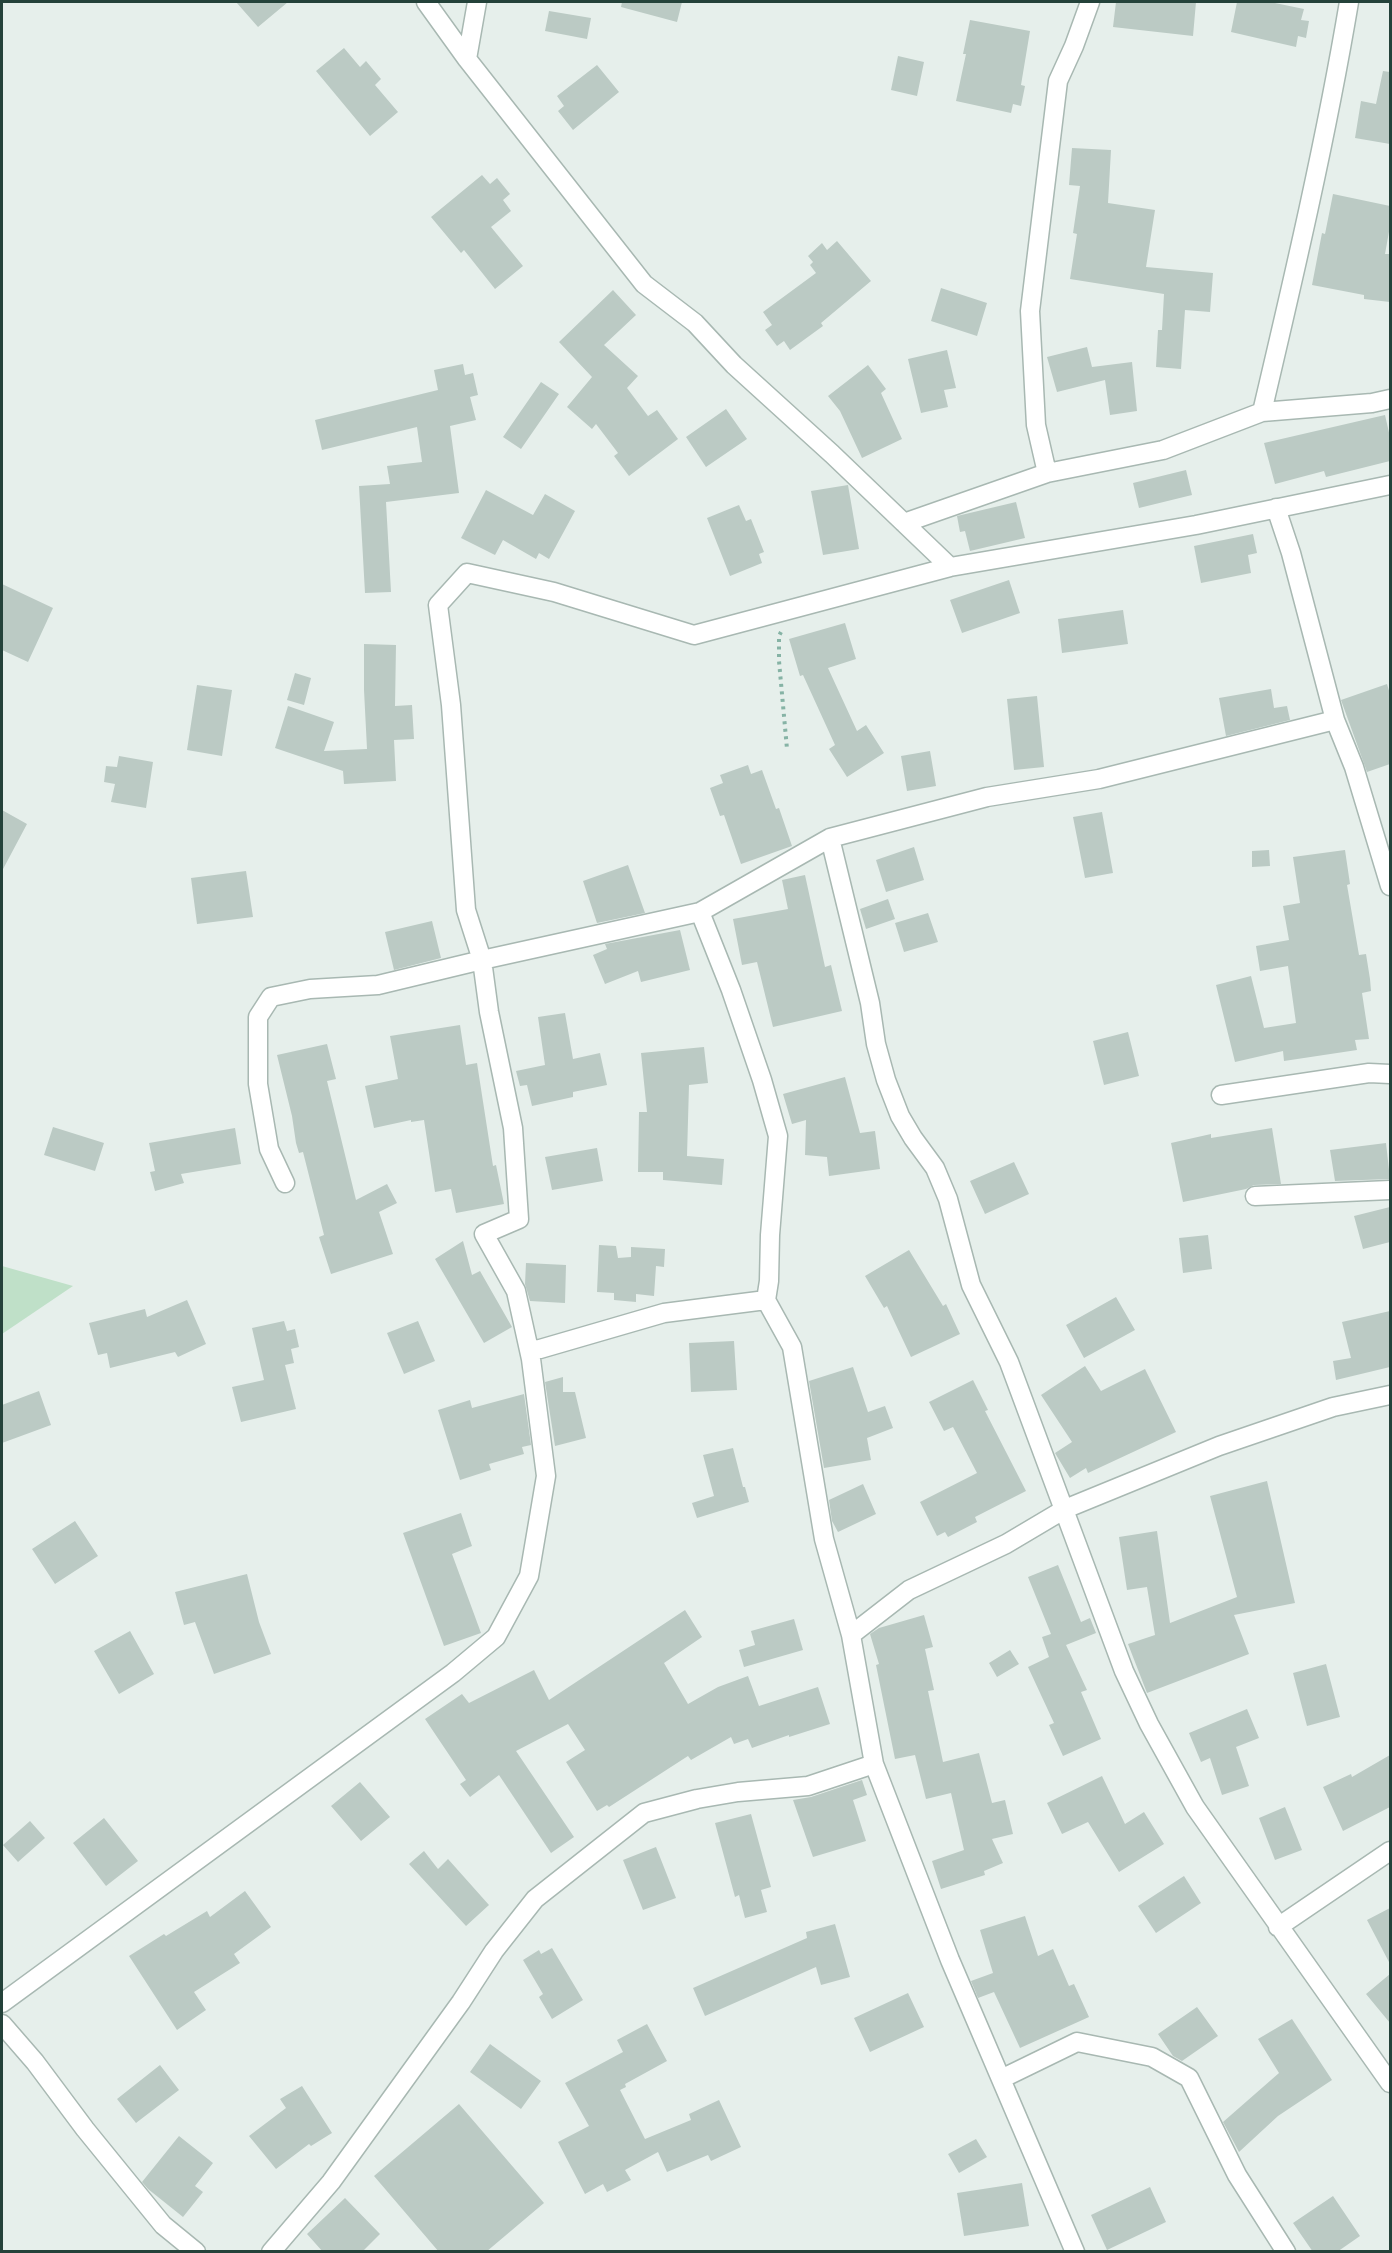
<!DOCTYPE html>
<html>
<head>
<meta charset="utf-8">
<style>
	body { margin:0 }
	#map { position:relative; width:1392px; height:2253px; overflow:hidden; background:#e6efeb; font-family:"Titillium Web",sans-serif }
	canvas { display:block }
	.frame { position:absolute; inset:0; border:3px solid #24423a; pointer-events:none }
</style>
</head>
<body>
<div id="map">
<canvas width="1392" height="2253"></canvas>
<div class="frame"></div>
</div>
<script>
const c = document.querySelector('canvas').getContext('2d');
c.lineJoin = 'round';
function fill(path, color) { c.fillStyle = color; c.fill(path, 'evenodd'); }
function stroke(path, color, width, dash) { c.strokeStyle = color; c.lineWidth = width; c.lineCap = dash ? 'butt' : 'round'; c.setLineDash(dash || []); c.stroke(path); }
fill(new Path2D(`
	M2 1266 73 1286 2 1334Z`), '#bfe0c8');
fill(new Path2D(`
	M236 2H288L258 27Z
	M622 2H682L677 22 621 7Z
	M1116 2H1196L1193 36 1113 27Z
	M1237 2H1270L1304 9 1301 20 1309 21 1306 38 1298 36 1296 47 1231 32Z
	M549 11 591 18 587 39 545 31Z
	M970 20 1030 31 1021 85 1025 86 1021 106 1013 104 1011 113 956 101 966 54H963Z
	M344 48 360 67 366 61 381 79 375 85 398 112 370 136 316 71Z
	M898 56 924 62 917 96 891 90Z
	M597 65 619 92 573 130 558 111 564 106 557 96Z
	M1383 71 1390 72V144L1355 138 1361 101 1376 104Z
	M1072 148 1111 150 1108 203 1155 210 1146 267 1213 273 1210 312 1185 310 1181 369 1156 367 1158 330H1162L1164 294 1070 279 1077 234 1073 233 1080 186 1069 185Z
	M482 175 490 184 497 178 510 194 503 200 511 211 491 227 523 266 495 289 464 250 461 253 431 217Z
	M1333 194 1390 206V226L1385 254H1390V302L1364 299V295L1312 285 1322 233 1325 234Z
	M837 241 871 281 821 323 823 326 790 350 784 341 777 346 765 330 772 325 763 312 816 273 810 265 813 262 808 256 822 243 827 250Z
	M941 288 987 303 977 336 931 321Z
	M613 290 636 315 604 345 638 376 627 388 648 416 657 410 678 439 629 476 614 456 618 453 596 424 592 429 567 407 592 377 559 342Z
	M1087 347 1092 367 1132 362 1137 411 1110 415 1105 380 1057 392 1047 357Z
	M947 350 956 388 944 390 948 407 921 413 908 359Z
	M463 364 465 375 473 373 478 395 470 397 476 420 450 426 459 493 386 502 391 592 365 593 359 486 390 484 387 466 422 462 417 427 322 450 315 420 438 390 434 370Z
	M868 365 886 389 881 393 902 439 862 458 840 411 828 396Z
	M541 382 559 394 521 449 503 437Z
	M726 409 747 439 706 467 686 437Z
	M1385 415 1390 437V461L1326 477 1324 471 1275 484 1264 443Z
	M1186 470 1192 495 1139 508 1133 483Z
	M848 485 859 549 823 555 811 491Z
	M486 490 533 515 545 494 575 511 549 559 539 553 536 559 503 540 495 555 461 538Z
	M1016 502 1025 538 970 551 965 531 960 532 957 516Z
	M739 505 746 521 751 519 764 552 759 554 762 563 730 576 707 518Z
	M1253 534 1257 553 1248 555 1251 573 1201 583 1194 546Z
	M1009 580 1020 613 962 633 950 600Z
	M2 584 53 608 28 662 2 650Z
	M1123 610 1128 644 1062 653 1058 619Z
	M845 623 856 659 828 668 857 731 866 725 884 753 847 777 829 749 835 745 803 675 800 676 789 639Z
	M364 644 396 645 395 706 412 705 414 739 394 740 396 781 344 784 343 771 275 748 288 706 334 722 324 751 367 749 364 690Z
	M295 673 311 678 304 705 287 700Z
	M1387 684 1390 694V764L1367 772 1341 700Z
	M197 685 232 690 222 756 187 750Z
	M1271 689 1274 708 1287 706 1290 720 1226 736 1219 698Z
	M1037 696 1044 767 1014 770 1007 699Z
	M930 751 936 786 907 791 901 756Z
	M119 756 153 762 146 808 111 802 115 784 104 782 106 766 117 767Z
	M748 765 751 774 762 770 776 809 779 808 792 846 741 864 724 815 720 816 710 788 723 783 720 775Z
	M2 810 27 824 2 871Z
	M1102 812 1113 873 1085 878 1073 817Z
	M914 847 924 880 886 892 876 860Z
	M1269 850 1270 866 1252 867V851Z
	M1345 850 1350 884 1347 885 1359 955 1366 954 1370 979 1371 991 1362 993 1369 1039 1355 1040 1357 1050 1284 1061 1283 1051 1235 1062 1216 985 1251 976 1264 1028 1296 1023 1288 966 1260 971 1256 946 1289 940 1283 906 1300 903 1293 857Z
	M628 865 645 913 597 923 583 881Z
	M246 871 253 917 197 924 191 878Z
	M805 875 825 967 831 965 842 1011 773 1027 757 962 742 965 733 919 788 909 782 880Z
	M888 899 895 919 866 929 860 909Z
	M928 913 938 942 904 952 895 923Z
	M432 921 441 958 394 970 385 932Z
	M680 930 690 970 641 982 638 971 605 984 593 955 607 949 605 944Z
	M565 1013 573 1059 600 1053 607 1085 573 1092V1097L532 1106 527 1085 520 1086 516 1071 545 1065 538 1017Z
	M460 1025 466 1065 477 1063 493 1166 496 1165 504 1204 456 1213 451 1189 435 1192 424 1120 411 1122V1120L374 1128 365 1086 398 1079 390 1036Z
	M1128 1032 1139 1076 1104 1085 1093 1041Z
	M327 1044 336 1079 327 1081 356 1200 387 1184 397 1203 379 1212 393 1254 331 1274 319 1237 324 1235 303 1152 299 1153 296 1143 292 1116 277 1055Z
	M704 1047 708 1083 689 1085 687 1156 724 1159 722 1185 663 1180V1172H638L639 1112H647L641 1053Z
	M845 1077 860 1133 875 1131 880 1169 829 1176 827 1157 805 1155 806 1120 792 1124 783 1094Z
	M53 1127 104 1143 95 1171 44 1155Z
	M235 1128 241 1164 181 1174 184 1183 155 1191 150 1172 155 1171 149 1143Z
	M1272 1128 1281 1184 1254 1185 1246 1189 1183 1202 1171 1143 1211 1134V1138Z
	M1386 1143 1390 1179 1335 1181 1330 1150Z
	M597 1148 603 1181 552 1190 545 1157Z
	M1014 1162 1029 1194 985 1214 970 1181Z
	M1390 1207V1242L1363 1249 1354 1216Z
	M1208 1235 1212 1269 1183 1273 1179 1238Z
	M463 1241 472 1275 480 1271 512 1327 484 1343 435 1259Z
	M599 1245 616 1246 618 1258 631 1257V1247L665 1249 664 1267 656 1266 654 1296 636 1294V1302L614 1300V1293L597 1292Z
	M909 1250 943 1306 946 1304 960 1334 911 1357 887 1306 884 1308 865 1276Z
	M526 1263 566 1265 565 1303 530 1301 525 1284Z
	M1116 1297 1135 1330 1084 1358 1066 1325Z
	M187 1300 206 1344 178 1357 175 1352 110 1368 107 1353 98 1355 89 1323 145 1309 147 1317Z
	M1390 1311V1367L1336 1380 1333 1361 1351 1358 1342 1322Z
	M284 1321 287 1331 295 1329 299 1347 291 1349 294 1363 285 1365 296 1409 241 1422 232 1387 264 1380 252 1328Z
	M418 1321 435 1361 404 1374 387 1333Z
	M734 1341 737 1390 691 1392 689 1343Z
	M1085 1366 1101 1391 1145 1369 1176 1432 1088 1473 1086 1468 1070 1478 1055 1453 1072 1442 1041 1395Z
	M853 1367 868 1412 885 1406 893 1428 867 1438 871 1460 824 1468 809 1381Z
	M563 1377V1392H575L586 1438 555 1446 545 1382Z
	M973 1380 988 1410 985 1411 1026 1491 975 1517 977 1522 948 1537 945 1532 937 1536 920 1502 977 1473 953 1427 944 1431 929 1402Z
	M39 1391 51 1425 2 1443V1405Z
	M524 1394 531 1445 522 1447 524 1454 489 1464 491 1470 460 1480 438 1410 470 1400 472 1408Z
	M733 1448 743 1487H745L749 1502 697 1518 692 1503 714 1496 703 1455Z
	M1267 1481 1295 1603 1234 1615 1249 1654 1147 1693 1128 1644 1155 1635 1147 1587 1127 1590 1119 1537 1157 1531 1170 1623 1237 1597 1210 1496Z
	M863 1484 876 1514 838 1532 832 1521 829 1500Z
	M461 1513 472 1546 452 1554 481 1633 444 1646 403 1533Z
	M75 1521 98 1556 55 1584 32 1549Z
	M1058 1565 1081 1622 1090 1618 1096 1633 1066 1645 1087 1690 1081 1692 1101 1739 1063 1756 1049 1725 1054 1723 1028 1667 1049 1657 1042 1637 1051 1634 1028 1577Z
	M247 1574 259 1622 271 1654 214 1674 195 1622 184 1625 175 1592Z
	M685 1610 702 1637 664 1663 688 1704 718 1687 748 1676 759 1706 818 1687 830 1724 789 1737V1735L752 1748 748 1739 734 1744 731 1737 691 1760 688 1756 609 1807 607 1805 597 1811 566 1762 585 1750 568 1724 516 1751 574 1837 551 1853 499 1775 470 1797 460 1784 466 1780 425 1719 462 1694 469 1703 534 1670 549 1700Z
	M924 1615 933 1647 925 1649 934 1690 928 1691 943 1762 979 1753 992 1803 1005 1800 1013 1834 992 1839 1003 1863 984 1871 985 1875 941 1889 932 1861 964 1850 951 1793 926 1799 915 1755 895 1759 876 1665 879 1664 870 1634 879 1628Z
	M794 1619 803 1650 744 1667 739 1650 755 1645 751 1631Z
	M130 1631 154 1674 119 1694 94 1651Z
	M1010 1650 1019 1664 997 1677 989 1663Z
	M1326 1664 1340 1717 1307 1726 1293 1673Z
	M1247 1709 1259 1738 1236 1747 1249 1786 1222 1795 1210 1758 1201 1762 1189 1733Z
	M1390 1755V1807L1343 1831 1323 1787 1351 1774 1352 1777Z
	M1102 1776 1125 1824 1144 1812 1164 1844 1119 1872 1088 1822 1062 1834 1047 1803Z
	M862 1780 867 1795 853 1800 866 1841 813 1857 793 1800 811 1797Z
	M360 1782 390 1817 361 1841 331 1806Z
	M1285 1807 1302 1850 1275 1860 1259 1818Z
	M751 1814 771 1887 761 1890 767 1912 745 1918 739 1895 735 1897 715 1823Z
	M104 1818 138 1861 106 1886 73 1843Z
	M30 1821 45 1838 18 1862 3 1845Z
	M656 1847 676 1898 643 1910 623 1860Z
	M424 1851 438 1869 448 1859 489 1905 466 1926 409 1864Z
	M1184 1876 1201 1903 1156 1933 1138 1906Z
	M245 1891 271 1927 234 1954 240 1963 194 1992 206 2010 177 2030 129 1956 164 1934 166 1936 207 1911 210 1917Z
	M1390 1908V1964L1367 1920Z
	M1025 1916 1038 1956 1053 1949 1069 1986 1074 1984 1089 2017 1020 2048 994 1992 978 1998 971 1981 993 1973 980 1930Z
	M835 1924 850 1977 821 1985 816 1967 705 2016 693 1988 807 1938 806 1932Z
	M552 1948 583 2000 552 2019 539 1997 543 1994 523 1960 539 1950 541 1954Z
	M1390 1974V2023L1366 1994Z
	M908 1993 924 2027 870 2052 854 2018Z
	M1197 2007 1218 2036 1182 2061 1173 2056 1158 2034Z
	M1292 2019 1332 2080 1278 2116 1239 2152 1223 2122 1279 2073 1258 2039Z
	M647 2024 667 2061 625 2084 626 2087 620 2090 645 2139 691 2120 689 2114 719 2100 741 2147 711 2161 708 2155 667 2172 658 2152 625 2170 631 2180 607 2192 603 2184 585 2194 558 2142 589 2126 565 2083 623 2052 617 2040Z
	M490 2044 541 2081 521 2109 470 2072Z
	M160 2065 179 2090 136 2123 117 2099Z
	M302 2086 332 2133 311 2146 309 2144 276 2169 249 2136 286 2108 280 2099Z
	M459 2104 544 2203 486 2252H439L374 2176Z
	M179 2136 213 2163 195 2186 203 2192 183 2217 148 2189 142 2182Z
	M976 2139 987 2157 959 2173 948 2154Z
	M1022 2183 1029 2226 964 2236 957 2193Z
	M1150 2187 1166 2222 1107 2250 1091 2215Z
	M1333 2196 1360 2236 1337 2252H1313L1293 2223Z
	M345 2198 380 2234 362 2252H323L307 2234Z`), '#bbcac4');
const street = new Path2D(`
	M426 2 467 59 644 284 695 323 734 365 832 454 950 567
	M467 59 477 2
	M1262 412C1294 276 1326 139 1349 2
	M1047 473 1036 425 1030 311 1058 81 1074 46 1090 2
	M1276 508 1291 553 1335 720 1354 767 1390 886
	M904 523 1047 473 1163 450 1262 412 1372 403 1390 399
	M830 838 870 1003 876 1044 886 1080 900 1116 913 1138 935 1168 948 1199 971 1285 1009 1362 1124 1671 1149 1724 1195 1807 1390 2083
	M700 912 731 990 762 1080 778 1136 770 1235 769 1281 766 1300 792 1347 824 1539 851 1635 874 1764 950 1960 1075 2252
	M1221 1095 1369 1073 1390 1074
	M285 1183 269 1149 258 1084V1017L271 997 310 989 378 985 482 960 700 912 830 838 987 797 1099 779 1335 720
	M1255 1196 1390 1190
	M529 1350 540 1349 664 1313 766 1300
	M851 1635 909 1590 1006 1544 1065 1509 1219 1446 1333 1407 1390 1395
	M1278 1927 1390 1851
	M2 2003 453 1673 496 1637 529 1576 546 1476 531 1359 516 1291 484 1234 519 1219 513 1128 489 1012 482 960 466 910 451 705 438 605 467 573 554 592 694 635 950 567 1196 525 1390 485
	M2 2024 35 2062 85 2129 163 2225 196 2252
	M1001 2079 1077 2042 1152 2057 1189 2078 1237 2175 1286 2252
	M271 2252 331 2182 461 2002 494 1951 535 1899 644 1813 697 1799 738 1792 808 1786 874 1764`);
stroke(street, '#a8b8b2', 21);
stroke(new Path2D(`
	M781 632 779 636V661L787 749`), '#86b3a5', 4, [3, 4.5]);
stroke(street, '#fff', 18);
</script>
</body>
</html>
